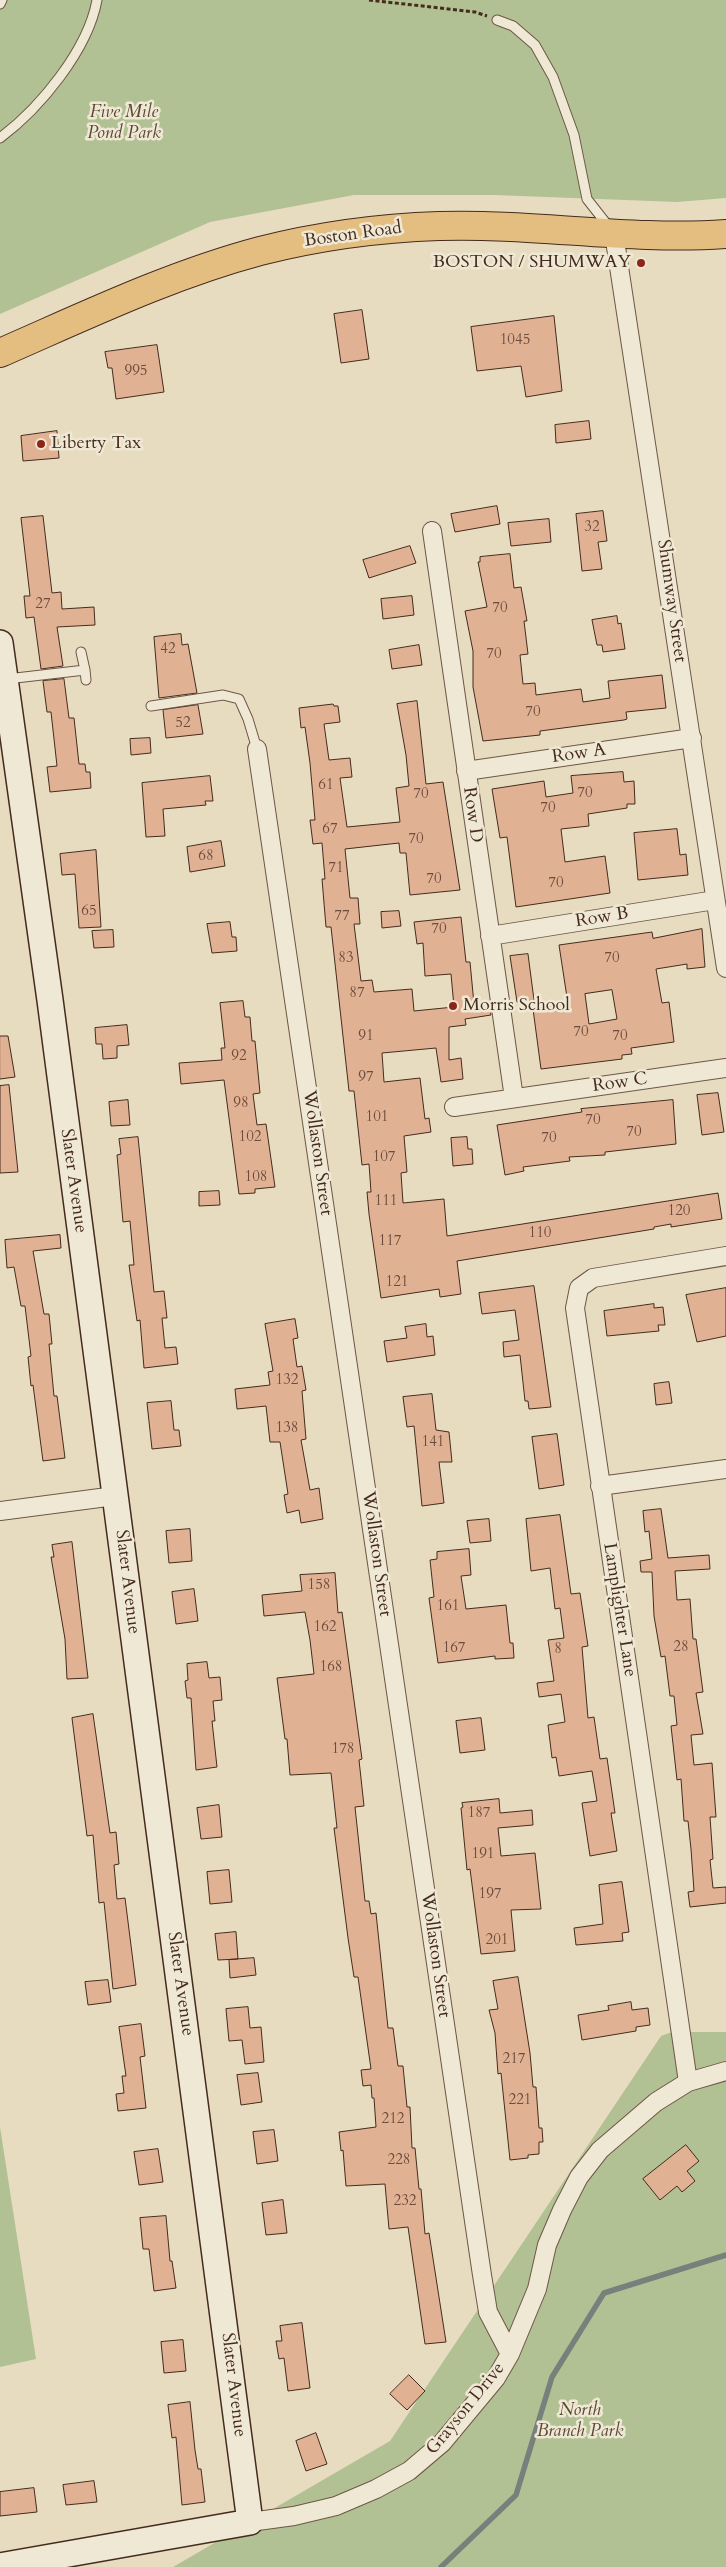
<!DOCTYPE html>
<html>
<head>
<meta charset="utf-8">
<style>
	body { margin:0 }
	canvas { display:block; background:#e7dcbf }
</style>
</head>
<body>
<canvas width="726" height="2567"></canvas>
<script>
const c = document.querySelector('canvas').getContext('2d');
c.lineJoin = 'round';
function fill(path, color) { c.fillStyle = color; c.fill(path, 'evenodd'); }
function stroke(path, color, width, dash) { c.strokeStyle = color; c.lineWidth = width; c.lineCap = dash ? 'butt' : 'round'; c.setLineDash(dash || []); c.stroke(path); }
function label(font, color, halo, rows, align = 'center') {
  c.font = font + ' Cardo,serif'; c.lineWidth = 5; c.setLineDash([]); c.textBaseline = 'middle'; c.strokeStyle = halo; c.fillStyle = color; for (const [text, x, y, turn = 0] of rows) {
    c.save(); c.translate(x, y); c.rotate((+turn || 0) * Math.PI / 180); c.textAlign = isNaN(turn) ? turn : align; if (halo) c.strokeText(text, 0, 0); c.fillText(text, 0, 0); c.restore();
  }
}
fill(new Path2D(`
	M0 0H726V198L677 202 494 195H354L210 222 0 314Z
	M672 2032H726V2567H173L390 2441 661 2036Z
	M0 2127 36 2359 0 2367Z`), '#b2c194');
stroke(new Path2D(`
	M441 2567 516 2495 552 2377 604 2293 726 2255`), '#78807c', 5.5);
const building = new Path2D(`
	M362 310 369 359 341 363 334 314Z
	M554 316 562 391 526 397 521 366 477 371 471 327Z
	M157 345 164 392 116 399 112 368H108L105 352Z
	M589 421 591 439 556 443 555 425Z
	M57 431 59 458 23 461 21 436Z
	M497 506 500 524 455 532 451 514Z
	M603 511 607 541 598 542 602 569 582 571 576 514Z
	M43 516 52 593 61 592 62 609 94 607 95 625 57 627 63 666 41 669 34 617 26 618 24 596H30L21 518Z
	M549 519 551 542 511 546 508 523Z
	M410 546 416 563 369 578 363 560Z
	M510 554 514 588 521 587 527 621H524L528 654 520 655 523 684 535 683 536 695 581 689 583 702 610 698 608 681 662 675 666 708 626 712 627 719 624 720 540 731V735L483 741 473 687V651L465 611 487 607 478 562H480V557Z
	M412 596 414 615 383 619 381 599Z
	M617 616 618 624 621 623 625 649 603 652 602 645H597L592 620Z
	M181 634 182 645 188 644 197 693 159 698 154 637Z
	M419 645 422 665 392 669 389 650Z
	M64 679 69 718H74L79 764H85L86 772H90L91 788 50 792 47 767 57 766 51 712H47L43 681Z
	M417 701 426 784 443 782 460 890 410 895 406 853H400L399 843 345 849 350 898H358L360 924H354L361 981 372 980 374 992 412 989 414 1011 454 1007 451 974 425 976 423 943 417 944 414 922 461 917 466 962H470L474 1004 489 1002 491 1015 465 1019 466 1025 449 1027V1060L461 1058 463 1079 441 1082 436 1048 382 1053 384 1082 420 1078 425 1119 429 1118 431 1132 404 1136 407 1172 401 1173 403 1203 444 1199 447 1236 718 1193 722 1219 671 1227V1224L654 1227V1229L457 1261 461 1294 440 1297 439 1289 381 1298 369 1214 367 1192H371L369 1164 362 1165 354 1091H349L331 927H326L322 879H325L322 843 313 844 310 820H315L310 763 305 727 301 728 299 708 333 704 334 706H338L340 722 324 724 329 760 350 758 352 777 340 778 347 827 400 822 396 788 409 786 406 755 397 704Z
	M198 705 203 734 166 738 163 710Z
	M150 738 151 753 131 755 130 739Z
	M623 772 624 782 634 781 635 804H627V808L588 814 589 826 561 829 565 862 605 856 610 893 516 907 507 837 500 838 492 789 544 781 546 797 573 793 571 776Z
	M210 776 213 801H205L206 805 163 809 165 836 146 837 142 783Z
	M677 829 680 855 686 854 688 875 638 880 634 833Z
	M221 841 225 866 190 872 187 847Z
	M96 850 101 927 79 928 75 874 62 875 60 854Z
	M399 911 401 926 382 928 381 912Z
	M230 922 232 937H236L237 951 212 953 207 924Z
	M702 929 705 967 687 969V964L656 969 662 1003 669 1002 674 1042 631 1048 632 1054 622 1055V1059L541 1069 533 1009 568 1004 559 945 652 932 653 938ZM612 990 617 1019 589 1024 585 994Z
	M113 930 114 947 94 948 92 931Z
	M528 954 534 1000 517 1002 510 956Z
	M243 1001 245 1017H250L252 1041H255L260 1093 253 1094 257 1125 266 1124 275 1187 255 1189V1193L239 1194 224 1080 181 1084 179 1063 222 1060 221 1048H225L220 1003Z
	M127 1025 129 1045 117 1046V1058L103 1059 102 1044H96L95 1028Z
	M0 1036H8L15 1077 0 1079Z
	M9 1085 18 1172 0 1173V1086Z
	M718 1093 724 1132 702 1135 697 1095Z
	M128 1100 130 1125 111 1126 109 1102Z
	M673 1100 676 1144 605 1152V1155L569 1157 570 1161 523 1167 524 1171 505 1175 497 1125 582 1112 581 1109Z
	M138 1137 154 1292 164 1291 167 1318H162L165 1348 176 1347 178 1364 144 1368 140 1320 137 1321 129 1265H134L130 1221 123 1222 117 1155 121 1154 119 1139Z
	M467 1137 468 1149H472L473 1164 453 1166 451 1138Z
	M219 1191 220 1205 199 1206V1192Z
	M60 1235 61 1248 33 1251 44 1314H49L52 1344H49L54 1396H57L65 1458 43 1461 33 1385 31 1386 28 1357 31 1356 25 1306H21L14 1267 7 1268 5 1240Z
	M534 1286 551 1407 529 1409 528 1401H525L520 1355 504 1357 503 1342 519 1340 515 1310 482 1314 479 1293Z
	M726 1288V1336L697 1342 686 1295Z
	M654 1304V1308L663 1307 665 1325H658L659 1331 607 1336 604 1311Z
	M295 1319 298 1338 293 1339 297 1367 302 1366 306 1390 302 1391 306 1439 301 1440 310 1490 319 1488 323 1519 301 1523 299 1510 287 1513 284 1495 288 1494 280 1442H270L266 1406 237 1409 235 1389 270 1385 268 1372 273 1371 265 1324Z
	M426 1324 427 1337 433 1336 435 1355 387 1362 384 1341 407 1338 405 1327Z
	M669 1382 672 1403 656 1405 654 1384Z
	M432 1394 436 1430 449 1432 452 1462H439L444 1503 422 1506 414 1426 407 1427 403 1397Z
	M171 1401 174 1430H179L181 1446 152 1449 147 1403Z
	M557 1434 564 1485 539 1489 532 1437Z
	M661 1509 668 1558 709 1555 710 1569 675 1571 677 1600 690 1599 693 1639H696L703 1692 696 1693 703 1734 691 1735 694 1765 712 1763 716 1817H710L713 1859 710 1860 713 1888 726 1887V1903L690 1907 688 1892 694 1891 691 1849 688 1821H684L681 1779 677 1780 671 1726 677 1725 674 1696H670L665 1656 661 1657 654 1616 652 1572H641L640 1561 652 1559 649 1531 645 1532 643 1511Z
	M560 1515 571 1594 580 1593 588 1646 582 1647 588 1718 594 1717 600 1759 607 1758 615 1813H611L617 1851 590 1856 582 1803 597 1801 592 1771 559 1776 556 1757 552 1758 548 1725 565 1722 561 1694 539 1697 537 1683 554 1681 548 1640 564 1638 560 1608 555 1609 550 1568 531 1571 526 1519Z
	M489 1519 491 1541 470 1543 467 1521Z
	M190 1529 192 1561 169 1563 166 1531Z
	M72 1542 88 1678 67 1679 65 1639 51 1557H54L52 1545Z
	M469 1549 471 1575 461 1576 466 1609 506 1605 510 1643H513L514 1658 495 1659V1656L438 1663 429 1598 434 1597 430 1560 437 1559V1552Z
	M335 1573 338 1613 342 1612 362 1759 359 1760 364 1806 355 1807 365 1901H369L371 1914 376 1913 388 2028H393L398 2066H403L407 2107H410L412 2148H415L419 2189H421L425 2234 429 2233 446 2342 425 2344 408 2227 389 2229 385 2184 346 2186 343 2150 341 2151 339 2132 376 2127 374 2098H372L371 2085 363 2086 361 2070 371 2069 358 1977H354L348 1938 334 1828H337L331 1773 290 1775 287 1739H285L277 1678 314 1674 310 1640 305 1612 264 1616 262 1595 302 1591 300 1575Z
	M194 1589 198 1621 176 1624 172 1592Z
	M207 1662 209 1678 220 1677 222 1700 213 1701 215 1721H212L217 1767 196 1770 191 1698H187L185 1681 188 1680 187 1664Z
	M93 1714 110 1833 116 1832 119 1864 114 1865 117 1899 125 1898 136 1985 113 1989 104 1902 99 1903 93 1835 87 1836 72 1718Z
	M481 1718 485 1750 460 1753 456 1721Z
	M499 1799 500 1813 532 1810 533 1825 498 1828 501 1856 535 1853 541 1909 511 1910 515 1951 481 1954 470 1869 467 1870 461 1808 463 1807 462 1803Z
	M219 1805 222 1837 201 1839 197 1808Z
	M229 1870 232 1902 210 1904 207 1872Z
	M622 1882 629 1932 622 1933 623 1941 576 1945 574 1928 603 1924 599 1885Z
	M236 1932 238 1959 218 1960 215 1934Z
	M254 1958 256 1975 230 1978 229 1960Z
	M518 1977 530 2053 533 2087H536L539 2128H542L543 2142H539V2154L528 2155V2158L510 2160 501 2073 498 2074 495 2033 489 2010 498 2009 493 1981Z
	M108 1980 111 2002 88 2005 85 1982Z
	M631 2002 632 2010 648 2008 650 2025 636 2027V2031L582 2040 578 2015 609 2010 608 2006Z
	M248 2007 250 2028 261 2027 264 2062 245 2064 242 2040 229 2041 226 2009Z
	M141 2024 145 2056 140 2057 146 2108 118 2111 116 2094 124 2093 122 2076H126L119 2027Z
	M258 2073 262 2102 241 2105 237 2075Z
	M274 2130 278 2161 257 2164 253 2132Z
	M686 2145 699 2161 687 2171 695 2181 682 2192 677 2186 660 2200 643 2179Z
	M158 2149 163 2182 139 2185 134 2152Z
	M283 2200 287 2233 266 2235 262 2203Z
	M166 2216 170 2261H172L176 2288 154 2291 149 2249H143L140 2218Z
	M302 2323 310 2388 288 2391 284 2358 279 2359 276 2341H282L280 2326Z
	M183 2340 186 2371 164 2373 161 2342Z
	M409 2375 425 2391 407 2410 390 2394Z
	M190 2402 195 2450 198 2469H201L205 2502 182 2505 176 2437 172 2438 168 2405Z
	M316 2433 327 2464 306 2471 296 2441Z
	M94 2481 97 2502 66 2505 63 2485Z
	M34 2488 37 2512 0 2516V2492Z`);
fill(building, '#e1b194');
stroke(building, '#452b1e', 1);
const lane = new Path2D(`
	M0 4 2 0
	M497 20 513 26 535 45 553 77 574 135 587 199 609 227
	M0 138C40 108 88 50 97 0
	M81 652 85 670
	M7 679 85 670 86 680
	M151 706 223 695 239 699 248 719 257 749`);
const street = new Path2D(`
	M614 234 726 968
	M432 531 514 1098
	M257 749 482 2275 488 2312 510 2354
	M466 771 692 738
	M490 936 715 900
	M454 1107 726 1068
	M600 1486 726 1469
	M0 1511 115 1496
	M688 2082 575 1308 579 1288 593 1278 726 1256
	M250 2522 294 2516 336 2506 376 2489 409 2471 442 2443 496 2378 510 2354 537 2289 547 2245 562 2210 579 2177 600 2150 656 2102 688 2082 726 2071`);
const secondary = new Path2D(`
	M0 643 50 1000 250 2522 0 2566`);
const primary = new Path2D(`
	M0 353C85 316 170 275 260 251 319 236 379 228 439 226 535 223 630 241 726 234`);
stroke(lane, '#6e5746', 11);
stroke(street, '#6e5746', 20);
stroke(secondary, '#452b1e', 28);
stroke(primary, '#452b1e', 30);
stroke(new Path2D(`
	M369 0 475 12 487 16`), '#452b1e', 3, [4, 2.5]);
stroke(lane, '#efe8d5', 9);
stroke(street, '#efe8d5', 18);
stroke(secondary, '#efe8d5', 25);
stroke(primary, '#e4be80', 28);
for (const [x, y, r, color] of [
	[641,263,5,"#8f2418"],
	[41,444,5,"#8f2418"],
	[453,1006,5,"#8f2418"]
]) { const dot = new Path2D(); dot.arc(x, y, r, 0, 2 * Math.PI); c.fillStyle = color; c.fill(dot); stroke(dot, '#efe8d5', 2); }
label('15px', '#6c4c3c', null, [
	["1045",515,341],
	["995",136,372],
	["32",592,528],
	["27",43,605],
	["70",500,609],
	["42",168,650],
	["70",494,655],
	["70",533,713],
	["52",183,724],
	["61",326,786],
	["70",585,794],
	["70",421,795],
	["70",548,809],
	["67",330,830],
	["70",416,840],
	["68",206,857],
	["71",336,869],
	["70",434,880],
	["70",556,884],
	["65",89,912],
	["77",342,917],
	["70",439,930],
	["83",346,959],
	["70",612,959],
	["87",357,994],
	["70",581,1033],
	["91",366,1037],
	["70",620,1037],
	["92",239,1057],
	["97",366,1078],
	["98",241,1104],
	["101",377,1118],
	["70",593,1121],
	["70",634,1133],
	["102",250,1138],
	["70",549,1139],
	["107",384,1158],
	["108",256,1178],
	["111",386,1202],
	["120",679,1212],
	["110",540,1234],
	["117",390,1242],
	["121",397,1283],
	["132",287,1381],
	["138",287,1429],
	["141",433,1443],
	["158",319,1586],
	["161",448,1607],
	["162",325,1628],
	["28",681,1648],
	["167",454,1649],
	["8",558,1650],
	["168",331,1668],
	["178",343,1750],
	["187",479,1814],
	["191",483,1855],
	["197",490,1895],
	["201",497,1941],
	["217",514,2060],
	["221",520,2101],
	["212",393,2120],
	["228",399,2161],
	["232",405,2202]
]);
label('italic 18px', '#5b4936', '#efe8d5', [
	["Five Mile",124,113],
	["Pond Park",124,134],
	["North",580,2411],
	["Branch Park",580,2432]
]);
label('18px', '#452b1e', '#efe8d5', [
	["Boston Road",353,235,-8],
	["Shumway Street",671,601,82],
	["Row A",579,754,-8],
	["Row D",472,815,82],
	["Row B",602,918,-9],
	["Row C",620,1083,-8],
	["Wollaston Street",317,1153,82],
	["Slater Avenue",73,1181,82],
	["Wollaston Street",376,1554,82],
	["Slater Avenue",127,1582,83],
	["Lamplighter Lane",619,1610,81],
	["Wollaston Street",435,1955,82],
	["Slater Avenue",180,1984,82],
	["Slater Avenue",233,2385,83],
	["Grayson Drive",466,2409,-51]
]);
label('18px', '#452b1e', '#efe8d5', [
	["BOSTON / SHUMWAY",631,263,"right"],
	["Liberty Tax",51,444],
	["Morris School",463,1006]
], 'left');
</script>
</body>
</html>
